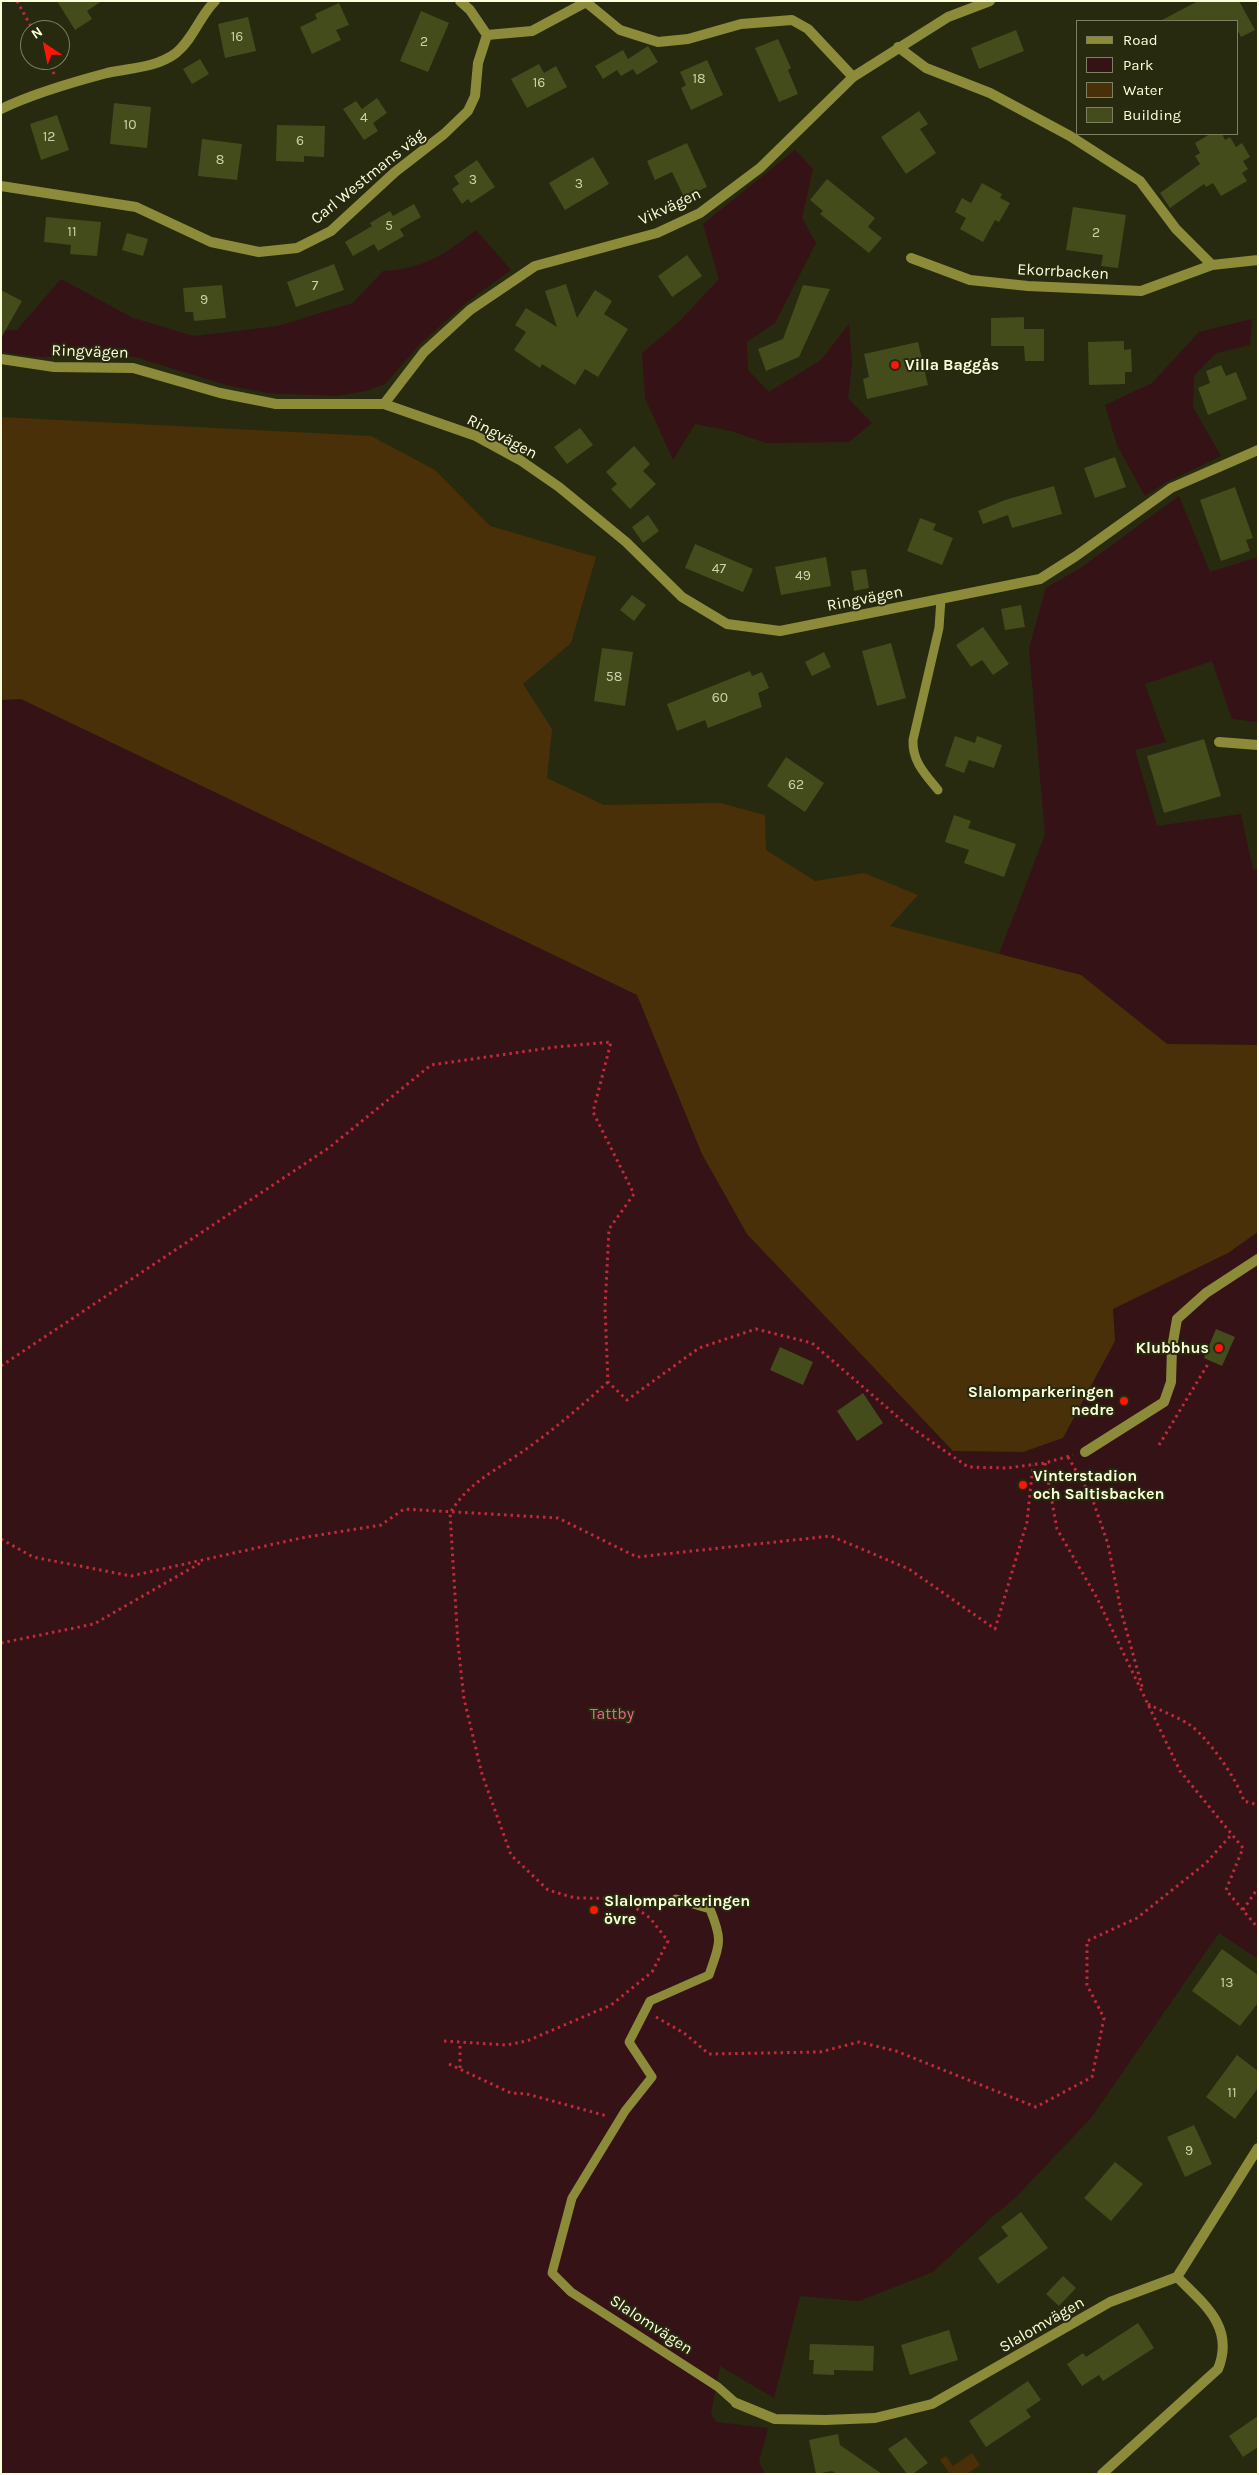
<!DOCTYPE html>
<html>
<head>
<meta charset="utf-8">
<style>
	body { margin:0 }
	#map { position:relative; width:1259px; height:2475px; overflow:hidden; background:#272a0f; font-family:Karla,sans-serif }
	canvas { display:block }
	.frame { position:absolute; inset:0; border:2px solid #fcffd9; pointer-events:none }
	.legend { position:absolute; left:1076px; top:20px; width:162px; height:115px; box-sizing:border-box; background:#272a0f; border:1px solid #7c7f60; margin:0; padding:6px 9px; list-style:none; font-size:15px; color:#fcffd9 }
	.legend li { display:flex; align-items:center; gap:10px; height:25px }
	.legend b { width:25px; border:1px solid #7c7f60 }
	.north { position:absolute; left:20px; top:20px; width:50px; height:50px; box-sizing:border-box; background:#272a0f; border:1px solid #7c7f60; border-radius:50%; rotate:326deg; font-size:14px; font-weight:700; line-height:20px; text-align:center; color:#fcffd9 }
	.north::after { content:''; display:block; margin:auto; width:18px; height:22px; background:#ff1505; clip-path:polygon(50% 0,100% 100%,50% 72%,0 100%) }
</style>
</head>
<body>
<div id="map">
<canvas width="1259" height="2475"></canvas>
<div class="frame"></div>
<ul class="legend">
<li><b style="height:6px;background:#8b8b39"></b>Road</li>
<li><b style="height:14px;background:#351215"></b>Park</li>
<li><b style="height:14px;background:#4a3008"></b>Water</li>
<li><b style="height:14px;background:#444c1b"></b>Building</li>
</ul>
<div class="north">N</div>
</div>
<script>
const c = document.querySelector('canvas').getContext('2d');
c.lineJoin = 'round';
function fill(path, color) { c.fillStyle = color; c.fill(path, 'evenodd'); }
function stroke(path, color, width, dash) { c.strokeStyle = color; c.lineWidth = width; c.lineCap = dash ? 'butt' : 'round'; c.setLineDash(dash || []); c.stroke(path); }
function label(font, color, halo, rows, align = 'center') {
  c.font = font + ' Karla,sans-serif'; c.lineWidth = 4; c.setLineDash([]); c.textBaseline = 'middle'; c.strokeStyle = halo; c.fillStyle = color; for (const [text, x, y, turn = 0] of rows) {
    c.save(); c.translate(x, y); c.rotate((+turn || 0) * Math.PI / 180); c.textAlign = isNaN(turn) ? turn : align; if (halo) c.strokeText(text, 0, 0); c.fillText(text, 0, 0); c.restore();
  }
}
fill(new Path2D(`
	M795 150 813 169 802 218 816 243 775 323 747 342 748 370 769 392 821 360 849 324 852 365 848 398 872 423 849 442 766 443 731 431 695 424 673 460 645 398 642 353 679 322 719 279 703 224Z
	M476 230 511 270 466 303 421 343 385 384 366 391 337 396 267 393 226 385 135 357H35L1 352V330H17L61 279 133 318 194 336 278 326 353 303 383 271C423 269 446 254 476 230Z
	M1252 319 1250 345 1216 353 1194 376 1193 407 1221 456 1165 483 1145 496 1117 445 1105 405 1152 383 1199 332Z
	M1179 496 1210 572 1258 557V722L1232 719 1212 661 1145 684 1166 742 1135 750 1157 826 1241 814 1253 870 1258 869V1045L1167 1044 1081 975 999 954 1045 835 1029 648 1046 588 1082 567Z
	M1 576 436 767 1258 1159V1959L1219 1933 1091 2118 1015 2198 991 2218 933 2272 859 2301 800 2296 774 2398 720 2366 711 2414 716 2422 768 2428 759 2462 765 2474H1Z`), '#351215');
fill(new Path2D(`
	M1 417 371 436 435 470 490 526 596 557 571 643 523 684 552 729 547 778 604 805 720 803 765 815 766 850 815 881 864 873 918 895 890 926 1081 975 1167 1044 1258 1045V1232L1228 1253 1113 1309 1115 1341 1063 1438 1023 1452 953 1451 747 1234 702 1154 637 995 21 699 1 700Z
	M972 2453 980 2465 967 2474H950L940 2460 946 2456 953 2466Z`), '#4a3008');
fill(new Path2D(`
	M57 1H102L87 11 92 19 75 30Z
	M1198 1H1239L1255 30 1241 37 1238 31V21H1160Z
	M339 3 349 25 336 30 341 40 312 54 300 27 317 19 315 14Z
	M421 11 449 23 428 72 400 61Z
	M248 17 256 51 225 58 218 24Z
	M1016 30 1024 51 979 69 971 48Z
	M778 39 791 68 788 70 798 94 779 102 755 48Z
	M648 46 658 62 637 75 633 69 621 76 617 70 603 79 595 66 623 50 628 59Z
	M200 59 209 74 192 84 183 69Z
	M707 60 723 95 691 110 681 88 686 85 680 72Z
	M539 64 544 73 556 66 567 87 527 108 511 79Z
	M377 98 387 113 373 123 378 131 364 140 343 109 356 101 362 109Z
	M114 103 151 107 147 148 110 144Z
	M919 111 928 124 920 129 936 153 906 174 881 137Z
	M57 115 69 150 41 160 30 124Z
	M277 125 325 126 324 157 304 156V162L276 161Z
	M1210 134H1222L1225 140 1230 137 1236 147 1242 143 1250 157 1243 161 1248 169 1242 173 1247 181 1221 196 1213 183 1206 187 1204 184 1170 208 1160 193 1200 164 1195 156 1200 153 1195 143Z
	M202 139 242 144 237 180 198 176Z
	M687 143 707 187 684 197 672 172 655 180 647 161Z
	M593 157 609 184 565 210 549 183Z
	M477 160 495 187 471 203 468 199 462 204 452 189 459 184 454 176Z
	M827 179 875 218 868 227 882 238 869 253 820 214 823 211 810 200Z
	M982 183 1002 194 1000 198 1010 203 999 222 995 220 983 242 960 229 966 218 955 212 962 198 971 203Z
	M414 204 421 217 400 229 404 236 378 251 374 244 353 256 345 242 372 226 370 223 390 211 393 216Z
	M1073 207 1126 215 1118 268 1101 266 1103 255 1066 250Z
	M46 217 101 222 97 256 70 254 71 245 44 242Z
	M127 233 148 239 143 256 122 250Z
	M687 255 702 276 672 297 658 276Z
	M334 264 344 290 296 307 287 282Z
	M566 284 577 318 595 290 612 301 604 314 628 329 598 377 585 369 575 385 542 364 540 368 514 350 526 332 515 325 526 308 557 327 545 291Z
	M222 285 226 318 194 321 193 312H185L183 288Z
	M803 285 830 289 799 357 766 371 758 349 783 339Z
	M1 290 22 301 1 338Z
	M1024 317V329H1044V361H1025L1024 346H991V318Z
	M1124 341V350L1131 349 1132 372H1125V384L1089 385 1088 342Z
	M918 342 928 385 867 399 863 379 869 377 864 354Z
	M1221 365 1226 376 1236 372 1247 399 1208 415 1198 388 1210 383 1206 371Z
	M580 428 593 445 567 464 554 447Z
	M634 446 650 464 643 471 656 484 630 509 611 489 617 484 606 472Z
	M1115 457 1126 487 1095 498 1084 468Z
	M1054 486 1062 514 1012 528 1008 515 983 524 978 511 1005 500Z
	M1235 487 1253 538 1246 540 1250 551 1221 561 1200 500Z
	M648 515 659 531 643 543 632 527Z
	M920 518 936 524 933 530 953 538 942 565 907 551Z
	M695 544 753 569 743 592 685 568Z
	M826 557 831 586 781 595 775 567Z
	M866 569 869 588 854 591 851 571Z
	M632 595 646 605 634 621 620 610Z
	M1021 605 1025 627 1005 630 1001 609Z
	M983 627 1009 664 993 675 982 660 971 667 956 645Z
	M891 643 906 698 877 706 862 651Z
	M602 648 633 652 625 706 594 701Z
	M824 652 831 667 812 676 805 662Z
	M750 671 752 676 762 672 769 688 758 693 762 707 708 728 705 720 677 731 667 704Z
	M955 736 975 743 977 736 1002 745 994 768 969 760 964 773 945 766Z
	M1204 739 1221 796 1164 813 1147 756Z
	M786 757 824 783 805 812 767 786Z
	M954 815 971 821 968 828 1016 844 1004 877 964 863 969 850 945 842Z
	M1216 1329 1235 1337 1222 1366 1204 1358Z
	M780 1347 813 1362 803 1385 770 1370Z
	M863 1393 883 1423 857 1441 837 1411Z
	M1222 1949 1258 1975V2003L1240 2026 1192 1991Z
	M1237 2055 1258 2071V2088L1235 2119 1206 2097Z
	M1194 2125 1212 2164 1185 2177 1167 2137Z
	M1115 2162 1143 2184 1111 2221 1084 2198Z
	M1021 2212 1048 2248 998 2284 978 2258 1008 2236 1001 2227Z
	M1063 2276 1076 2288 1059 2306 1046 2294Z
	M1138 2323 1154 2348 1103 2381 1099 2375 1082 2386 1067 2364 1083 2353 1086 2357Z
	M949 2330 958 2360 910 2375 901 2345Z
	M810 2344 874 2346 873 2371 834 2370V2375L813 2374 814 2360H809Z
	M1028 2381 1041 2400 1026 2410 1031 2417 986 2447 969 2421Z
	M1258 2416V2447L1243 2457 1229 2436Z
	M838 2434 840 2445 882 2474H837L832 2471 816 2474 809 2440Z
	M906 2437 928 2463 913 2474H907L888 2449Z`), '#444c1b');
stroke(new Path2D(`
	M17 1 33 30
	M48 60 54 74
	M1 1366 330 1147 431 1065 556 1047 611 1042 593 1112 634 1194 609 1229 605 1308 608 1382 627 1400 699 1348 756 1329 812 1343 906 1424 968 1467 1007 1468 1045 1463 1073 1455
	M608 1382C579 1408 549 1434 516 1456 488 1475 468 1484 450 1513L458 1644 464 1699 482 1774 511 1855 548 1890 575 1898 663 1899
	M1159 1445 1208 1364
	M1068 1457 1092 1498 1108 1544 1121 1611 1143 1690
	M1045 1463 1057 1529 1097 1598 1180 1771 1243 1848 1226 1890 1258 1928
	M1 1539 33 1557 131 1576 301 1538 381 1525 404 1509 558 1518 637 1557 831 1536 909 1569 995 1629 1027 1522 1033 1465
	M1 1643 94 1624 202 1562
	M1148 1704C1161 1711 1178 1717 1190 1725 1209 1739 1237 1779 1244 1801L1258 1805
	M1243 1910 1258 1888
	M656 2017 684 2033 709 2054 820 2052 859 2042 896 2051 1036 2107 1092 2077 1104 2018 1087 1985V1941L1137 1918 1206 1863 1232 1834
	M444 2041 506 2045 527 2041 611 2005 652 1972 668 1941 650 1918 623 1899
	M449 2064 511 2093 527 2094 607 2116
	M460 2068V2043`), '#c12b39', 3, [2.5, 4]);
stroke(new Path2D(`
	M938 790C925 774 912 761 913 740L939 628 941 599
	M676 1899 710 1909C723 1941 720 1943 709 1975L650 2001 629 2042 652 2077 625 2111 572 2198 552 2273 571 2292 718 2387 736 2403`), '#8b8b39', 9);
stroke(new Path2D(`
	M460 1 470 10 487 35 532 31 588 1
	M587 3 620 30 658 42 688 39 741 24 792 20 808 29 853 77
	M898 47 926 68 990 93 1070 136 1140 181 1176 229 1212 265 1258 260
	M1 109C32 94 73 82 107 73 130 68 156 68 176 53 194 38 199 17 215 1
	M1 186 136 207 211 242 259 252 297 248 331 231 395 172 444 134 468 111 475 96 478 63 487 35
	M911 258 970 280 1028 286 1141 291 1212 265
	M1 359 54 367 133 368 220 393 276 404H384L476 436 520 460 559 487 626 542 682 597 727 624 780 631 1040 579 1076 556 1171 488 1258 450
	M384 404 424 352 470 310 535 266 657 233 700 213 760 168 853 77 948 17 990 1
	M1219 742 1258 745
	M1085 1452 1164 1402 1171 1382 1172 1348 1177 1319 1206 1293 1258 1259
	M736 2403 775 2419 825 2420 875 2418 932 2404 1110 2302 1177 2277 1258 2148
	M1102 2474 1218 2369C1235 2327 1204 2304 1177 2277`), '#8b8b39', 10);
for (const [x, y, r, color] of [
	[895,365,5,"#ff1505"],
	[1219,1348,5,"#ff1505"],
	[1124,1401,5,"#ff1505"],
	[1023,1485,5,"#ff1505"],
	[594,1910,5,"#ff1505"]
]) { const dot = new Path2D(); dot.arc(x, y, r, 0, 2 * Math.PI); c.fillStyle = color; c.fill(dot); stroke(dot, '#272a0f', 2); }
label('14px', '#ced2aa', null, [
	["16",237,37],
	["2",424,42],
	["18",699,79],
	["16",539,83],
	["4",364,118],
	["10",130,125],
	["12",49,137],
	["6",300,141],
	["8",220,160],
	["3",473,180],
	["3",579,184],
	["5",389,226],
	["11",72,232],
	["2",1096,233],
	["7",315,286],
	["9",204,300],
	["47",719,569],
	["49",803,576],
	["58",614,677],
	["60",720,698],
	["62",796,785],
	["13",1227,1983],
	["11",1232,2093],
	["9",1189,2151]
]);
label('16px', '#fcffd9', '#272a0f', [
	["Carl Westmans väg",368,177,-39],
	["Vikvägen",670,207,-25],
	["Ekorrbacken",1063,272,3],
	["Ringvägen",90,352,2],
	["Ringvägen",502,437,28],
	["Ringvägen",865,599,-11],
	["Slalomvägen",651,2325,33],
	["Slalomvägen",1042,2325,-30]
]);
label('bold 16px', '#fcffd9', '#272a0f', [
	["Villa Baggås",905,365],
	["Klubbhus",1209,1348,"right"],
	["Slalomparkeringen",1114,1392,"right"],
	["nedre",1114,1410,"right"],
	["Vinterstadion",1033,1476],
	["och Saltisbacken",1033,1494],
	["Slalomparkeringen",604,1901],
	["övre",604,1919]
], 'left');
label('16px', '#e6668b', '#272a0f', [
	["Tattby",612,1714]
]);
</script>
</body>
</html>
